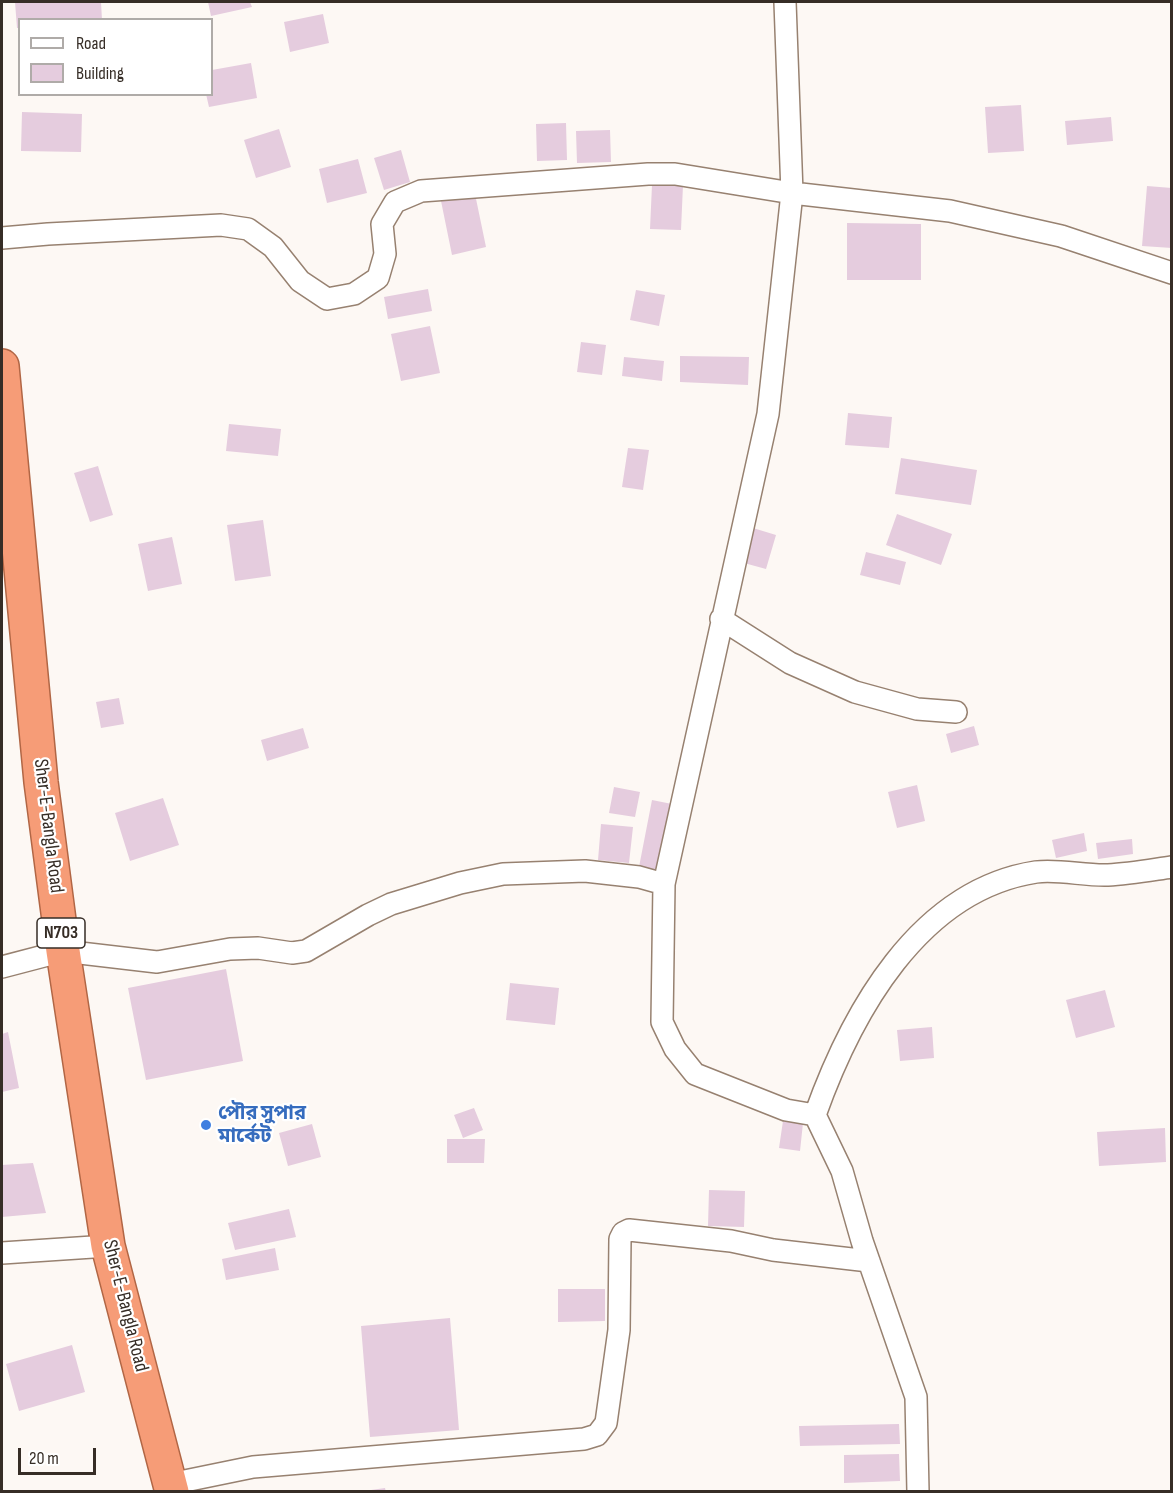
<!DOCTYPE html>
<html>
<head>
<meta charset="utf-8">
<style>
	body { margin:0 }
	#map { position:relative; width:1173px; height:1493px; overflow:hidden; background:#fdf8f4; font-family:"Sofia Sans Condensed",sans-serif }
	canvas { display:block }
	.frame { position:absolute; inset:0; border:3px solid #362d26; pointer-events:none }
	.legend { position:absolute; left:18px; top:18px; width:195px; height:78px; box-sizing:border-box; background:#fff; border:2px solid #afaba8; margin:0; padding:8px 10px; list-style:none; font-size:18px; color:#362d26 }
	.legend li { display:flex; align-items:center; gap:12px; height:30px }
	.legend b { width:30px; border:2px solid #afaba8 }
	.scale { position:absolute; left:18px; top:1448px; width:78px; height:27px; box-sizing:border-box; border:3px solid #362d26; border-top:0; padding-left:8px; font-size:18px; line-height:21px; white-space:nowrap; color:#362d26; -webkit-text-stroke:4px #fff; paint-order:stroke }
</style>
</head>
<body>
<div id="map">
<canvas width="1173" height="1493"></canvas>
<div class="frame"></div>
<ul class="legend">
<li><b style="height:8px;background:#fff"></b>Road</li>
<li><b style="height:16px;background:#e5ccde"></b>Building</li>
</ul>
<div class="scale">20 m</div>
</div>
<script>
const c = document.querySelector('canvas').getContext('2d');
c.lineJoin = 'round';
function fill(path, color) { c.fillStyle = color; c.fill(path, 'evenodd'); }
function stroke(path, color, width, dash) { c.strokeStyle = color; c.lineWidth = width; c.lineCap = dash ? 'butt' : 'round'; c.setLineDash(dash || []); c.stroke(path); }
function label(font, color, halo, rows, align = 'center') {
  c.font = font + ' "Sofia Sans Condensed","Noto Sans Bengali",sans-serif'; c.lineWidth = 4.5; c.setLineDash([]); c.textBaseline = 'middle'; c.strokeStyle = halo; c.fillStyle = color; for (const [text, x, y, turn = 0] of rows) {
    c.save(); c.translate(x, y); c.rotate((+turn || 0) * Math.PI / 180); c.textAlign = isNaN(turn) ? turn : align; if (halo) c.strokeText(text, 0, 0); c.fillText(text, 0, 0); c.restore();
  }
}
fill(new Path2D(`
	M15 2H101L102 20H20V28H17Z
	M208 2H250L252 7 211 16Z
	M323 14 329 43 290 52 284 22Z
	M251 63 257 98 209 107 206 94H212V70Z
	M1021 105 1024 151 988 153 985 107Z
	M22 112 82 114 81 152 21 151Z
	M1111 117 1113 141 1067 145 1065 121Z
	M566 123 567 160 537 161 536 124Z
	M279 129 291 167 256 178 244 140Z
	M610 130 611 162 577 163 576 131Z
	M401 150 410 182 384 190 374 158Z
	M358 159 367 193 327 203 319 169Z
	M652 185H683L681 230 650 229Z
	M1147 186 1172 188V248L1142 246Z
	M475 194 486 247 452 255 441 201Z
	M847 223 921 224V280H847Z
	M428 289 432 311 388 319 384 297Z
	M636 290 665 295 659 326 630 320Z
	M430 326 440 373 401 381 391 334Z
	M581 342 606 345 602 375 577 372Z
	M680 356 749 357 748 385 680 382Z
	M624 357 664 361 662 381 622 376Z
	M848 413 892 417 889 448 845 445Z
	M229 424 281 429 278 456 226 451Z
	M628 448 649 450 643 490 622 487Z
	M901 458 977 470 971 505 895 494Z
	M98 466 113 515 90 522 74 473Z
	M897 514 952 534 941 565 886 545Z
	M263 520 271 576 235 581 227 525Z
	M753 528 776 535 766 569 744 563Z
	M172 537 182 584 148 591 138 544Z
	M866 552 906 562 900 585 860 575Z
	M119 698 124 724 101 728 96 702Z
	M974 726 979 745 951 753 946 734Z
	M303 728 309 748 267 761 261 740Z
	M917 785 925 821 897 828 888 792Z
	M614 787 640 792 635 817 609 813Z
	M163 798 179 845 130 861 115 813Z
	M652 800 672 804 659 871 639 867Z
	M601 824 633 827 629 863 598 860Z
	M1084 833 1087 851 1056 858 1052 840Z
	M1132 839 1133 854 1098 859 1096 843Z
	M226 969 243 1061 146 1080 128 988Z
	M510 983 559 988 555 1025 506 1020Z
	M1105 990 1115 1027 1076 1038 1066 1000Z
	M932 1027 934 1058 900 1061 897 1030Z
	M8 1032 19 1088 2 1092V1034Z
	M474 1108 483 1130 463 1138 454 1115Z
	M783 1121 803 1123 800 1151 779 1148Z
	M312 1124 321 1157 288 1166 279 1133Z
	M1165 1128 1166 1162 1099 1166 1097 1132Z
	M447 1139H485L484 1163H447Z
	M33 1163 46 1213 2 1217V1165Z
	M709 1190 745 1191 744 1227 708 1226Z
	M289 1209 296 1237 235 1250 228 1223Z
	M275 1248 279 1270 226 1280 222 1259Z
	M558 1289H605V1321L558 1322Z
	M450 1318 459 1430 370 1437 361 1326Z
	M72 1345 85 1392 19 1411 6 1364Z
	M899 1424 900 1444 800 1446 799 1426Z
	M899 1454 900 1481 844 1483V1455Z
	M385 1488 386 1492H371V1490Z`), '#e5ccde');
const minor = new Path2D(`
	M785 2 792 193 768 414 664 884 662 1022 675 1049 695 1074 786 1110 815 1115 842 1171 862 1241 916 1397 918 1492
	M2 238 48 234 221 225 248 229 273 247 300 281 327 299 354 294 378 278 385 254 382 224 395 202 421 191 648 174H675L792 193 950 211 1061 236 1172 273
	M721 619 790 663 855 692 917 709 956 712
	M2 967 63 951 157 962 230 949 258 948 292 953 306 951 368 915 391 904 460 883 503 874 585 871 639 877 664 884
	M815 1115C851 1014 918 890 1036 872 1059 869 1085 876 1108 875 1129 874 1151 870 1172 867
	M2 1253 108 1246
	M170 1484 253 1467 584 1439 597 1435 606 1423 619 1330 620 1239 623 1233 629 1230 731 1241 773 1250 869 1261`);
const trunk = new Path2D(`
	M2 366 41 782 63 951 108 1246 172 1492`);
stroke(minor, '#978170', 24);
stroke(trunk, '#b16645', 36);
stroke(minor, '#fff', 21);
stroke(trunk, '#f69c77', 33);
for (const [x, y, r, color] of [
	[206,1125,6,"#3f7fe0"]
]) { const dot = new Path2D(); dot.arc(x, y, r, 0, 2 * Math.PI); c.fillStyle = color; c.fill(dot); stroke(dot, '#fff', 2); }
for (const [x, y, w] of [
	[61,933,48]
]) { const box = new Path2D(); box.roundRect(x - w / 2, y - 15, w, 30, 4.5); c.fillStyle = '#fff'; c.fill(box); stroke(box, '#362d26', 1.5); }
label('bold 18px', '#362d26', null, [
	["N703",61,933]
]);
label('20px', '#362d26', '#fff', [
	["Sher-E-Bangla Road",48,826,83],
	["Sher-E-Bangla Road",125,1306,76]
]);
label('bold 20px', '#366cbe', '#fff', [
	["পৌর সুপার",218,1114],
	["মার্কেট",218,1137]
], 'left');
</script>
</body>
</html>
